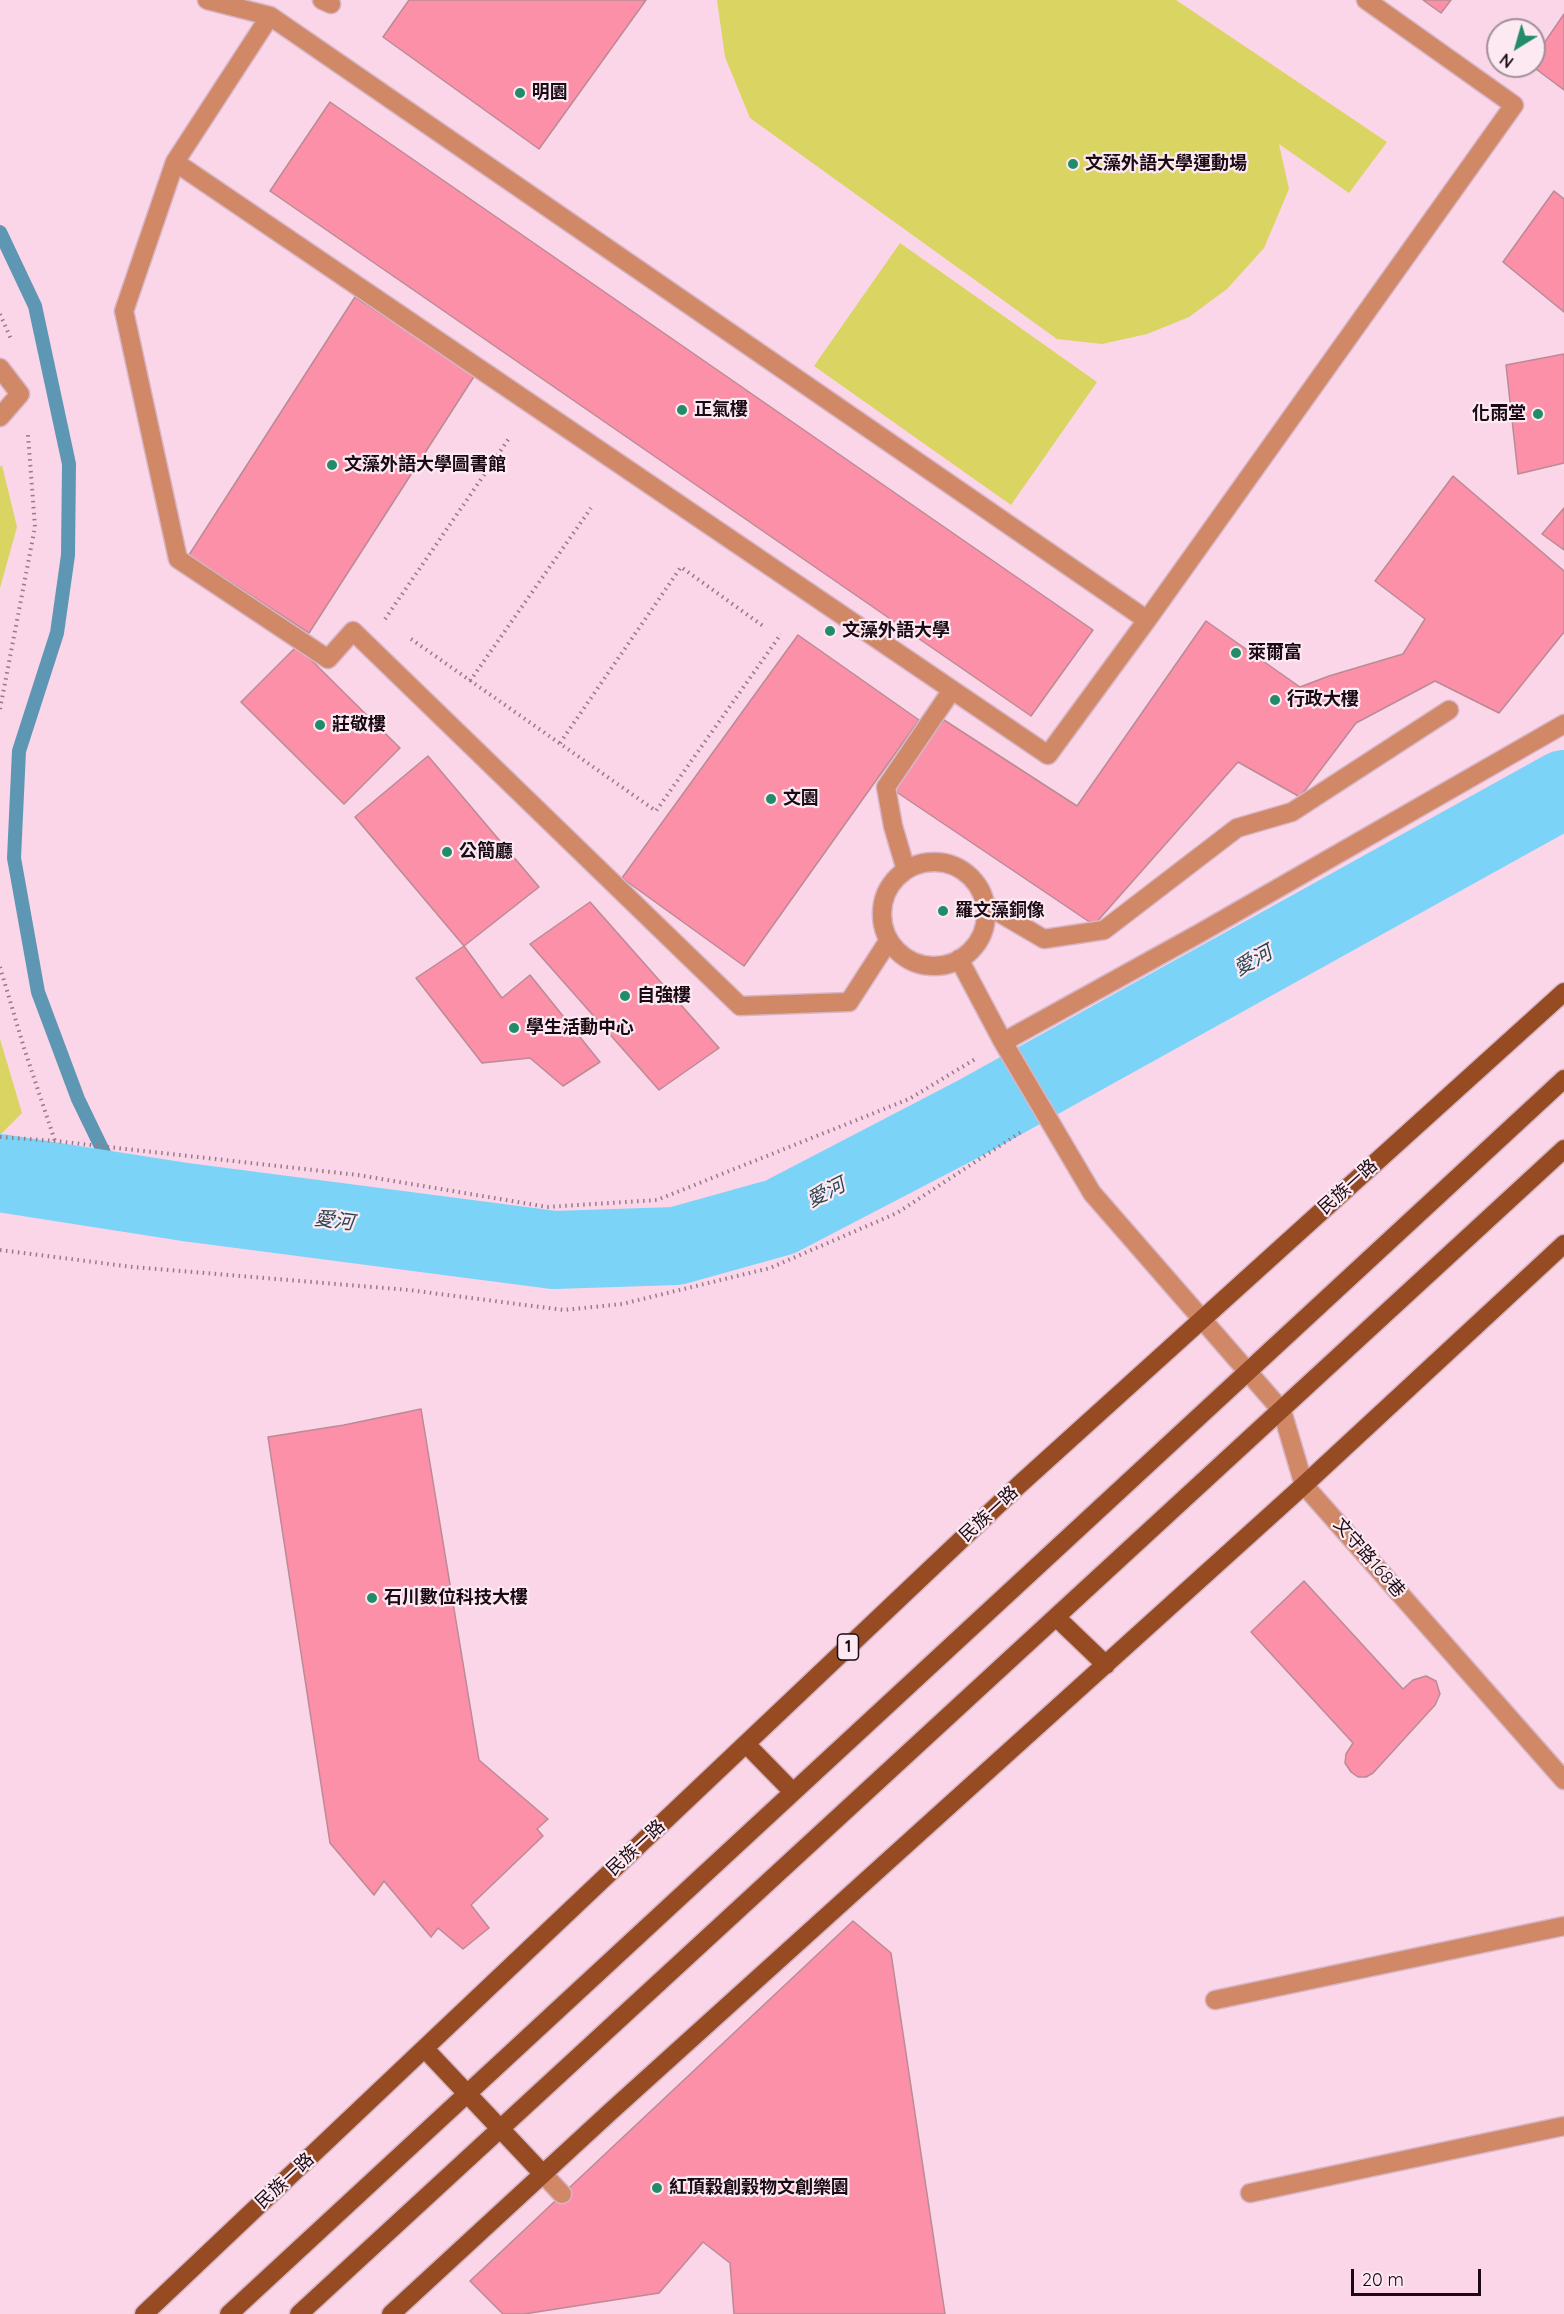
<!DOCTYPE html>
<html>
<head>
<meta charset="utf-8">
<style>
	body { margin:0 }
	#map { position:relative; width:1564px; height:2314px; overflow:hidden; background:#fad6e8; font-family:Quicksand,sans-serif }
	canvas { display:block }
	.north { position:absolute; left:1486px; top:18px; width:60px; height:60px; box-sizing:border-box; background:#fce9f2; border:2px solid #a19099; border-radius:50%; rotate:217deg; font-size:16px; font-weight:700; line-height:24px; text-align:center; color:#190a13 }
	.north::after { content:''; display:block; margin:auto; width:21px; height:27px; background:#228c69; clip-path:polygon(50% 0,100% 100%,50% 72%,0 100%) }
	.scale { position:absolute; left:1351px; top:2269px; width:130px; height:27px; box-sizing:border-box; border:3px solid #190a13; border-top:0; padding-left:8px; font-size:18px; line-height:21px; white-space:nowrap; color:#190a13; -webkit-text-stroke:4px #fce9f2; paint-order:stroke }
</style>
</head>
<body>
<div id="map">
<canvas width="1564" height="2314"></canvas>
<div class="north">N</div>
<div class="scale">20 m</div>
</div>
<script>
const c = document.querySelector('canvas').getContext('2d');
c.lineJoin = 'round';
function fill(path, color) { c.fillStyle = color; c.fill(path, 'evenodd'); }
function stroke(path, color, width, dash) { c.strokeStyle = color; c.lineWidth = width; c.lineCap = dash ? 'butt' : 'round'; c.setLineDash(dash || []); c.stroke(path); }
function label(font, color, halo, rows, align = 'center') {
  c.font = font + ' Quicksand,"Noto Sans TC",sans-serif'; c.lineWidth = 4.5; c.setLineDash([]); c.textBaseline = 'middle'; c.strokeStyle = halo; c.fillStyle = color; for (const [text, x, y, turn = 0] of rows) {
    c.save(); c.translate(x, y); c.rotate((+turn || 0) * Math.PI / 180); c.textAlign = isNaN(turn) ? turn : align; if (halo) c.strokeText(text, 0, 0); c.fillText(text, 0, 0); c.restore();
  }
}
fill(new Path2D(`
	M717 0H1176L1387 142 1349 193 1279 144 1289 189 1264 248 1227 289 1189 317 1147 334 1102 344 1057 339 750 118 725 57Z
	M900 243 1097 382 1011 505 814 366Z
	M2 465 17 527 0 588V467Z
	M0 1039 22 1113 0 1135Z`), '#dad462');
stroke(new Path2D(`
	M0 232 35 306 69 464 68 555 57 633 19 751 14 858 38 992 78 1099 123 1192`), '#5e97b3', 14);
stroke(new Path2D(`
	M0 1173 185 1202 554 1250 676 1246 780 1217 976 1115 1564 789`), '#7bd4f8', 78);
const building = new Path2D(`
	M409 0H646L539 149 383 37Z
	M1423 0H1451L1441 13Z
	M1564 14V90L1532 66H1534V58Z
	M330 102 1093 630 1031 716 270 191Z
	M1554 191 1564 199V312L1503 262Z
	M355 297 475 375 309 633 189 555Z
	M1564 354V463L1518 474 1506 365Z
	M1453 476 1564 571V632L1499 713 1435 681 1356 723 1300 797 1238 762 1094 925 892 789 944 720 1077 806 1206 621 1300 687 1329 676 1403 654 1425 619 1375 581Z
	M1564 508V550L1542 534Z
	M798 635 919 720 744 966 622 878Z
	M297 646 400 748 344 804 241 702Z
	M428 756 539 887 464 946 355 817Z
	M590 902 719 1048 659 1090 530 944Z
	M464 946 502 998 530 975 600 1062 563 1086 530 1058 482 1063 416 978Z
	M421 1409 479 1760 548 1819 537 1829 543 1836 471 1905 489 1928 463 1949 438 1928 431 1937 384 1881 374 1895 330 1843 268 1437 344 1425Z
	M1304 1581 1403 1689 1413 1680 1426 1676 1436 1681 1440 1694 1435 1705 1373 1773 1366 1777H1358L1351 1772 1345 1763 1346 1754 1353 1743 1251 1632Z
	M853 1921 891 1953 945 2314H734L730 2263 703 2242 659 2293 524 2314H503L470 2281Z`);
fill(building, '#fc90a9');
stroke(building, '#ba8b94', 1.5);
const lane = new Path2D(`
	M207 0 270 16 1147 620 1514 105 1366 0
	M322 0 331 4
	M270 16 175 162 1048 755 1147 620
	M175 162 124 311 178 559 328 659 353 631 740 1006 849 1002 889 940
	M0 368 20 394 0 417
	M882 914a52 52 0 1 1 104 0a52 52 0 1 1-104 0Z
	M906 870 893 826 886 787 952 690
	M986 905 1044 939 1104 930 1237 828 1292 812 1449 710
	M959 959 1003 1042 1092 1193 1282 1411 1304 1485 1564 1780
	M1003 1042 1200 933 1564 724
	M1215 2000 1564 1926
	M543 2174 562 2194
	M1250 2193 1564 2126`);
const primary = new Path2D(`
	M1057 1618 1106 1665
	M746 1744 793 1792
	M425 2049 543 2174
	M144 2314 1019 1485 1564 992
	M229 2314 1564 1079
	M299 2314 1564 1149
	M391 2314 609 2113 1304 1485 1564 1244`);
stroke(lane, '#d6b5c6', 21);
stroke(primary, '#d6b5c6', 21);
stroke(new Path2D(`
	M0 314 11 339
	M385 619 510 437
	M411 639 656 811 781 634
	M470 681 591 508
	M0 709 35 527 28 435
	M560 743 681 567 763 626
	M0 967 24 1048 55 1141
	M0 1137 55 1141 358 1175 547 1207 657 1200 909 1099 977 1058
	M0 1250 133 1267 409 1290 564 1310 622 1304 770 1268 897 1213 1021 1132`), '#967b89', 4, [1.5, 4.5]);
stroke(lane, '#d18866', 18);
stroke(primary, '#974b23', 18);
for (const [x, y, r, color] of [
	[520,93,6,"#228c69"],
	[1073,164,6,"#228c69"],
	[682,410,6,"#228c69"],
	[1538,414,6,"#228c69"],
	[332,465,6,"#228c69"],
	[830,631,6,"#228c69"],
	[1236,653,6,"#228c69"],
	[1275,700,6,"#228c69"],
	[320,725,6,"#228c69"],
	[771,799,6,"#228c69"],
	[447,852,6,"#228c69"],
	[943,911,6,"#228c69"],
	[625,996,6,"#228c69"],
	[514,1028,6,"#228c69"],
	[372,1598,6,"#228c69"],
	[657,2188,6,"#228c69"]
]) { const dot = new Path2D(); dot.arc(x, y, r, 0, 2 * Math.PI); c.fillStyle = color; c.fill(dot); stroke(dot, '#fce9f2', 2); }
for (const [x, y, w] of [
	[848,1647,21]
]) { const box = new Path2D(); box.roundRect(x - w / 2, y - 13, w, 26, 4.5); c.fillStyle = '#fce9f2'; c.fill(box); stroke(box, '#190a13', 1.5); }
label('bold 16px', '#190a13', null, [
	["1",848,1647]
]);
label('bold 18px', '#190a13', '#fce9f2', [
	["明園",532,93],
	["文藻外語大學運動場",1085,164],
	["正氣樓",694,410],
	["化雨堂",1526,414,"right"],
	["文藻外語大學圖書館",344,465],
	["文藻外語大學",842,631],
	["萊爾富",1248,653],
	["行政大樓",1287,700],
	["莊敬樓",332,725],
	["文園",783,799],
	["公簡廳",459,852],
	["羅文藻銅像",955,911],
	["自強樓",637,996],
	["學生活動中心",526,1028],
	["石川數位科技大樓",384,1598],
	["紅頂穀創穀物文創樂園",669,2188]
], 'left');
label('18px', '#190a13', '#fce9f2', [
	["民族一路",1348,1187,-42],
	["民族一路",989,1514,-43],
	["文守路168巷",1369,1558,49],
	["民族一路",636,1848,-43],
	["民族一路",285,2181,-43]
]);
label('italic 20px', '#2b4752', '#fce9f2', [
	["愛河",1253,961,-29],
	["愛河",826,1193,-27],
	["愛河",334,1221,7]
]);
</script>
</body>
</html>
